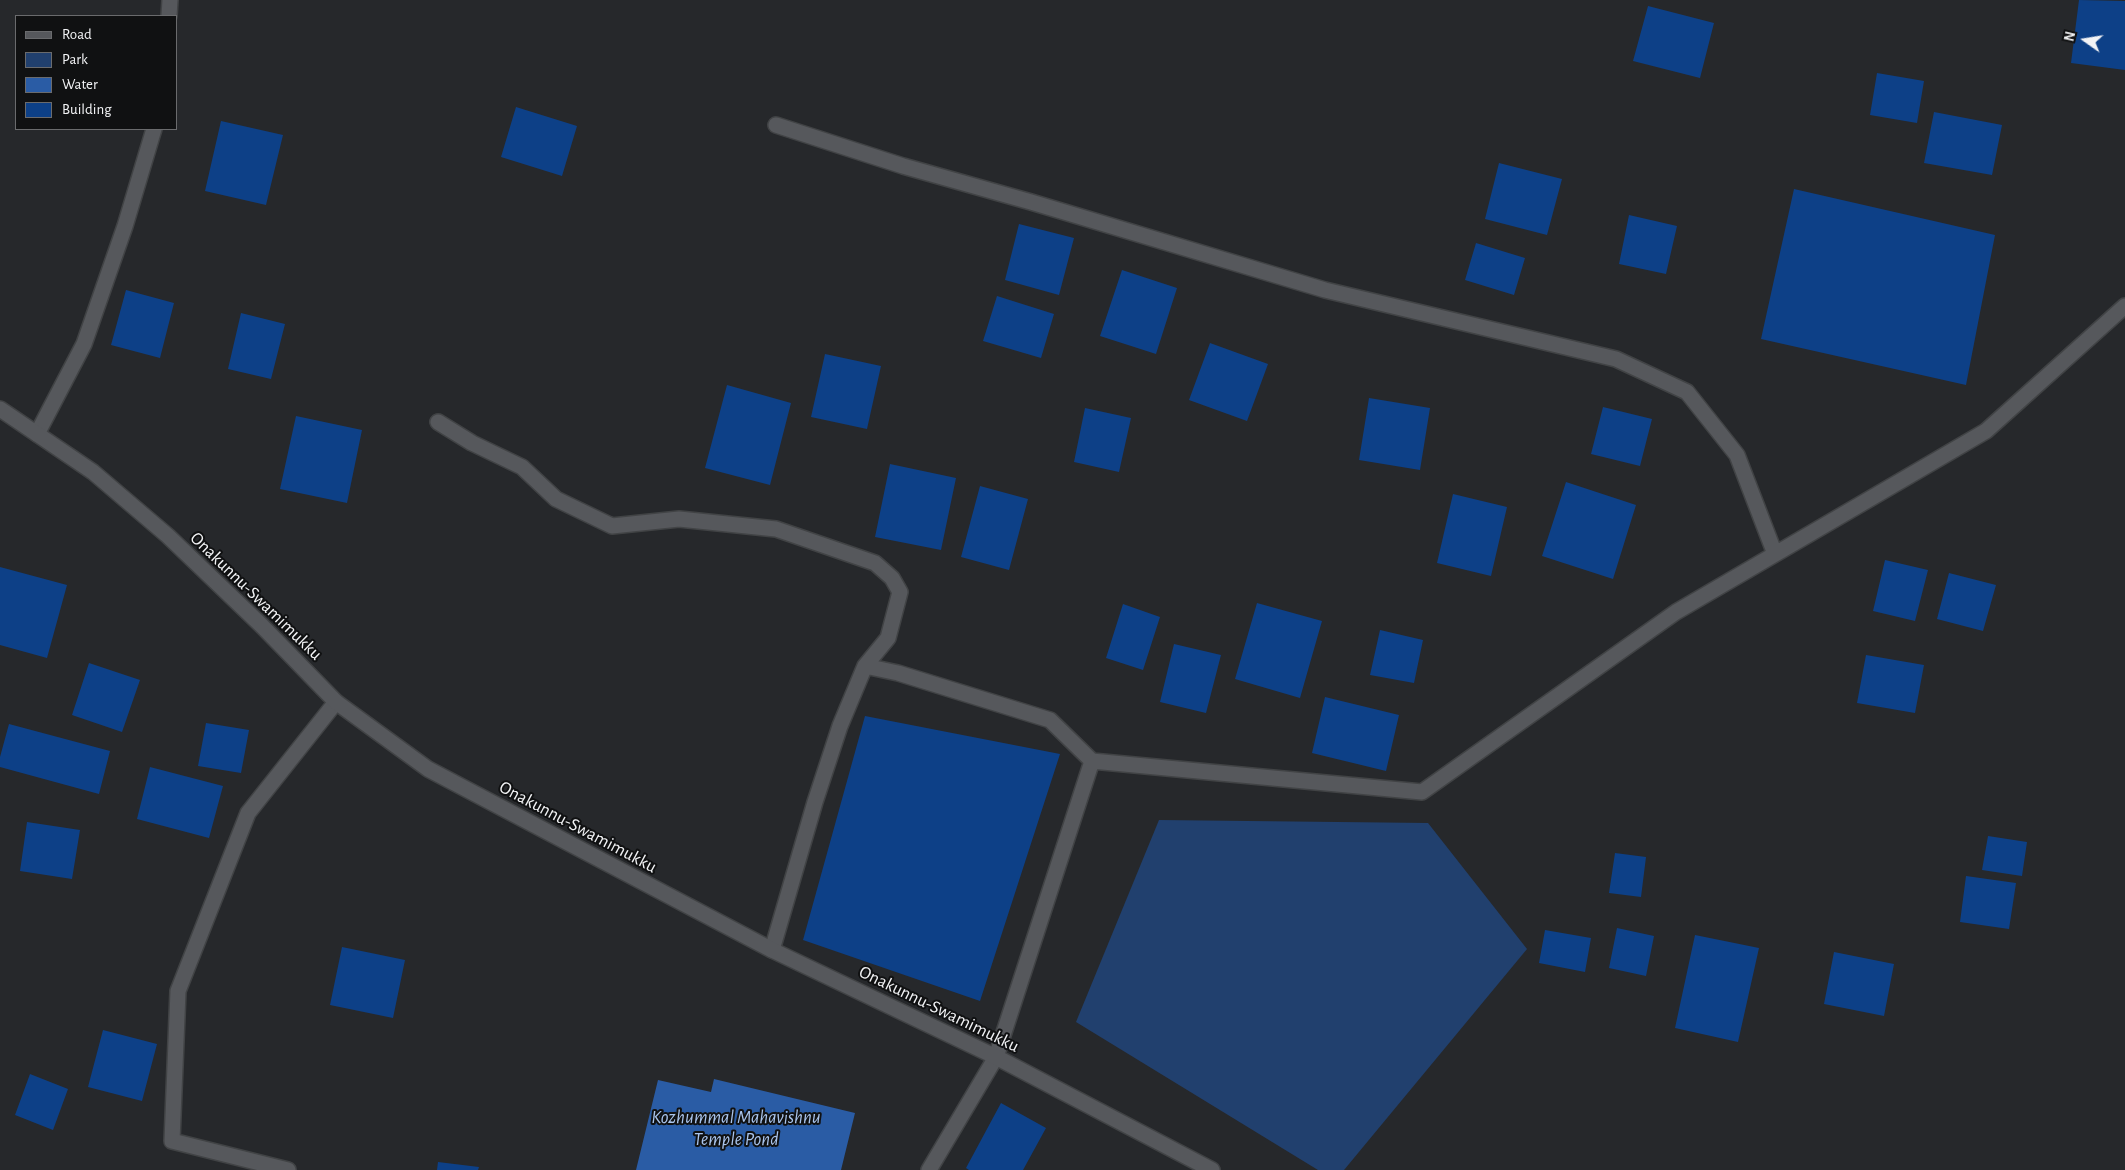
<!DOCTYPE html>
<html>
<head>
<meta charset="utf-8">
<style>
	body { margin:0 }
	#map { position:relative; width:2125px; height:1170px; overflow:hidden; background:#26282b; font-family:"Alegreya Sans",sans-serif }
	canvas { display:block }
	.legend { position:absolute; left:15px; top:15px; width:162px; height:115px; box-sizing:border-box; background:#101112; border:1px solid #6a6b6d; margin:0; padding:6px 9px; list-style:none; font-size:15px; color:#f2f3f5 }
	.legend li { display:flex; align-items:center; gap:10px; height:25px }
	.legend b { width:25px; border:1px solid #6a6b6d }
	.north { position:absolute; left:2060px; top:15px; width:50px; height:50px; -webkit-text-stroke:4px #101112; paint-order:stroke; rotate:283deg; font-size:14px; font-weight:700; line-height:20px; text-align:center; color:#f2f3f5 }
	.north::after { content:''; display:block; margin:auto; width:18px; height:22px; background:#f2f3f5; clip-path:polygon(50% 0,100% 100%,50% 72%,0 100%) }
</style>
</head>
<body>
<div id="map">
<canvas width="2125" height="1170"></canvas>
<ul class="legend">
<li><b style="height:6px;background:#56585c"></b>Road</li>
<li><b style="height:14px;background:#21406e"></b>Park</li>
<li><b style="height:14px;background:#2a5ca5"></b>Water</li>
<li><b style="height:14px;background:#0d4087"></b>Building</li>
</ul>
<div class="north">N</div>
</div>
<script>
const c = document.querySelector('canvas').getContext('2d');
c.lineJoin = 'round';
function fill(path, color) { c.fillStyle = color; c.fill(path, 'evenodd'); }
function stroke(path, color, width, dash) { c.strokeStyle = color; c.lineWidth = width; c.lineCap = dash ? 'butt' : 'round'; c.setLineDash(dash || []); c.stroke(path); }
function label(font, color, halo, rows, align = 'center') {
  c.font = font + ' "Alegreya Sans",sans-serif'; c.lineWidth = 4; c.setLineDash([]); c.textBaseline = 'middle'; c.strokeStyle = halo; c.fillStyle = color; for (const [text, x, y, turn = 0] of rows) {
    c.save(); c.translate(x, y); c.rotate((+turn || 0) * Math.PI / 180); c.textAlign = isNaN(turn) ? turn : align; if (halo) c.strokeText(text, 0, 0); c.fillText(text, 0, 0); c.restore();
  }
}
fill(new Path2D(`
	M1159 820 1428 823 1527 949 1344 1170H1318L1076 1022Z`), '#21406e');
fill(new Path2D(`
	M714 1079 855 1113 841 1170H636L658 1080 711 1092Z`), '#2a5ca5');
fill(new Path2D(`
	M2079 0 2125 1V70L2071 63Z
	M1648 6 1714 23 1700 78 1633 61Z
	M1877 73 1924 81 1917 123 1870 115Z
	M516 107 577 126 562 176 501 157Z
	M1934 112 2002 125 1992 175 1924 163Z
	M221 121 283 135 266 205 205 191Z
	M1499 163 1562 179 1547 235 1485 219Z
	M1794 189 1995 235 1966 385 1761 339Z
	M1629 215 1677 226 1666 274 1619 264Z
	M1019 224 1074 238 1059 295 1005 280Z
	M1476 243 1525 258 1514 295 1465 280Z
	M1122 270 1177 288 1156 354 1100 336Z
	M126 290 174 303 160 358 111 345Z
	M997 296 1054 314 1041 358 983 341Z
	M241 313 285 324 271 379 228 369Z
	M1210 343 1268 364 1247 421 1189 400Z
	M825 354 881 366 867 429 811 417Z
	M727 385 791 403 770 485 705 468Z
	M1369 398 1430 408 1420 470 1359 460Z
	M1603 407 1652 419 1640 466 1591 454Z
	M1085 408 1131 418 1119 472 1074 462Z
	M296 416 362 430 347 503 280 489Z
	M890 464 956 478 941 550 875 537Z
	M1566 482 1636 505 1613 579 1542 556Z
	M980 486 1028 499 1009 570 961 557Z
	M1453 494 1507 507 1491 576 1437 563Z
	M1885 560 1928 570 1915 621 1873 611Z
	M0 567 67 585 47 658 0 645Z
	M1949 573 1996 585 1983 631 1937 619Z
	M1257 603 1322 621 1300 698 1235 679Z
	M1123 604 1160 617 1143 670 1106 658Z
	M1380 630 1423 640 1414 683 1370 675Z
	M1174 644 1221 655 1206 713 1160 702Z
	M1866 655 1924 665 1915 713 1857 703Z
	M89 663 140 680 122 732 72 715Z
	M1325 697 1399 715 1386 771 1312 753Z
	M865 716 1060 754 980 1001 803 940Z
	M206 723 249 730 241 773 198 766Z
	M9 724 110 751 99 794 0 767V757Z
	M150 767 223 786 209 838 137 819Z
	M27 822 80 830 72 879 20 871Z
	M1988 836 2027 842 2022 876 1982 870Z
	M1615 853 1646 857 1641 897 1609 893Z
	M1966 876 2016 883 2009 929 1960 922Z
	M1617 928 1654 936 1646 976 1609 968Z
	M1545 930 1591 938 1585 972 1539 963Z
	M1695 935 1759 948 1738 1042 1675 1028Z
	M342 947 405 960 393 1018 330 1005Z
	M1834 952 1894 964 1884 1016 1824 1004Z
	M103 1030 157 1044 142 1101 88 1087Z
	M30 1074 68 1089 53 1130 15 1115Z
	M1001 1103 1046 1128 1023 1170H969L966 1168Z
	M438 1162 479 1167 478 1170H437Z`), '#0d4087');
const minor = new Path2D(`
	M169 16 170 0
	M776 125 903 166 1031 202 1325 290 1616 359 1687 392 1737 455 1775 554
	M438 422 472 443 522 467 556 499 612 526 679 519 776 529 875 563 892 578 900 592 888 638 865 666 840 726 815 802 772 950
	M37 434 84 344 125 226 154 129
	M865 666 898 673 1050 720 1092 761
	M288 1170 172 1141 178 991 248 813 336 702
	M929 1170 996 1057 1092 761 1422 792 1676 612 1986 431 2125 306`);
const tertiary = new Path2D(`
	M0 409 93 472 168 536 262 626 336 702 428 769 772 950 996 1057 1212 1170`);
stroke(minor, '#414345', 18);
stroke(tertiary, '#414345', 18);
stroke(minor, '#56585c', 15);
stroke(tertiary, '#56585c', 15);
label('18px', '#f2f3f5', '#101112', [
	["Onakunnu-Swamimukku",256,596,44],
	["Onakunnu-Swamimukku",578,827,28],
	["Onakunnu-Swamimukku",939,1009,26]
]);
label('italic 19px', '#aac5ed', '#101112', [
	["Kozhummal Mahavishnu",736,1117],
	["Temple Pond",736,1139]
]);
</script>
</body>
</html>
